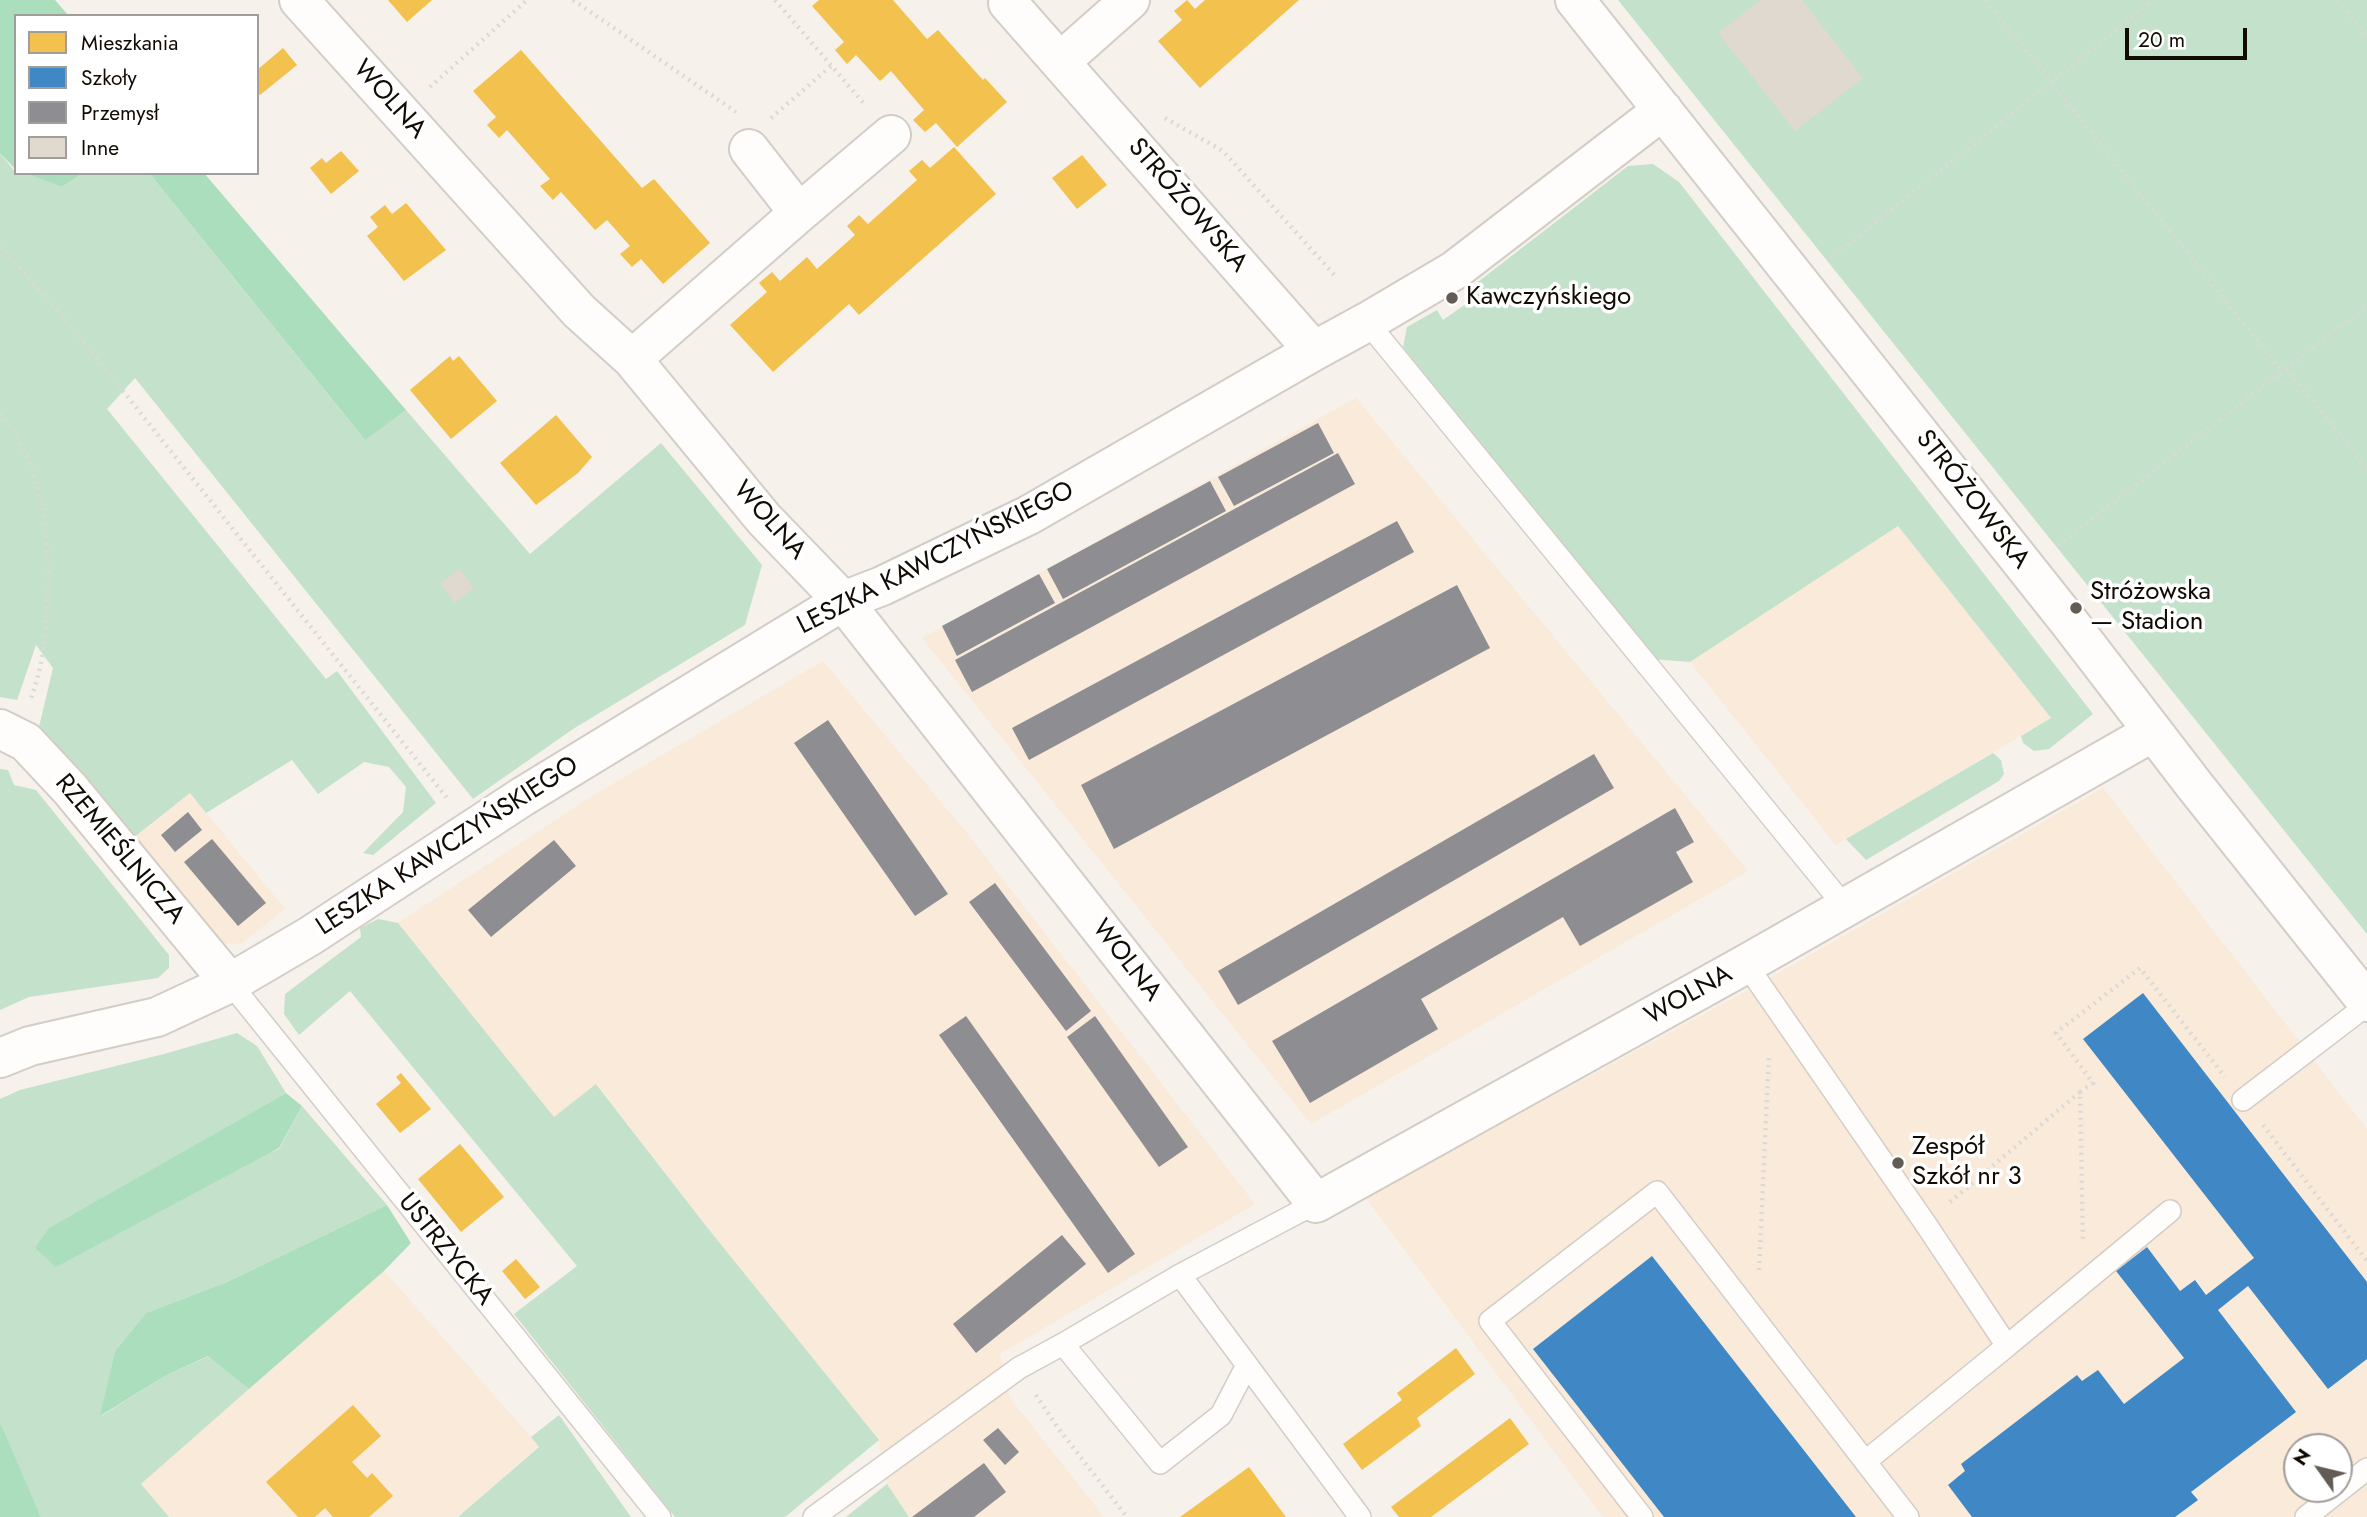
<!DOCTYPE html>
<html>
<head>
<meta charset="utf-8">
<style>
	body { margin:0 }
	#map { position:relative; width:2367px; height:1517px; overflow:hidden; background:#f6f1eb; font-family:Jost,sans-serif }
	canvas { display:block }
	.legend { position:absolute; left:14px; top:14px; width:245px; height:161px; box-sizing:border-box; background:#fff; border:2px solid #a09d9b; margin:0; padding:9px 12px; list-style:none; font-size:21px; color:#120b04 }
	.legend li { display:flex; align-items:center; gap:14px; height:35px }
	.legend b { width:35px; border:2px solid #a09d9b }
	.north { position:absolute; left:2283px; top:1433px; width:70px; height:70px; box-sizing:border-box; background:#fff; border:2px solid #a09d9b; border-radius:50%; rotate:304deg; font-size:19px; font-weight:700; line-height:28px; text-align:center; color:#120b04 }
	.north::after { content:''; display:block; margin:auto; width:24px; height:32px; background:#625c55; clip-path:polygon(50% 0,100% 100%,50% 72%,0 100%) }
	.scale { position:absolute; left:2125px; top:28px; width:122px; height:32px; box-sizing:border-box; border:4px solid #120b04; border-top:0; padding-left:9px; font-size:21px; line-height:24px; white-space:nowrap; color:#120b04; -webkit-text-stroke:5px #fff; paint-order:stroke }
</style>
</head>
<body>
<div id="map">
<canvas width="2367" height="1517"></canvas>
<ul class="legend">
<li><b style="height:19px;background:#f2c14e"></b>Mieszkania</li>
<li><b style="height:19px;background:#3f88c5"></b>Szkoły</li>
<li><b style="height:19px;background:#8d8d92"></b>Przemysł</li>
<li><b style="height:19px;background:#dfd9d0"></b>Inne</li>
</ul>
<div class="north">N</div>
<div class="scale">20 m</div>
</div>
<script>
const c = document.querySelector('canvas').getContext('2d');
c.lineJoin = 'round';
function fill(path, color) { c.fillStyle = color; c.fill(path, 'evenodd'); }
function stroke(path, color, width, dash) { c.strokeStyle = color; c.lineWidth = width; c.lineCap = dash ? 'butt' : 'round'; c.setLineDash(dash || []); c.stroke(path); }
function label(font, color, halo, rows, align = 'center') {
  c.font = font + ' Jost,sans-serif'; c.lineWidth = 7; c.setLineDash([]); c.textBaseline = 'middle'; c.strokeStyle = halo; c.fillStyle = color; for (const [text, x, y, turn = 0] of rows) {
    c.save(); c.translate(x, y); c.rotate((+turn || 0) * Math.PI / 180); c.textAlign = isNaN(turn) ? turn : align; if (halo) c.strokeText(text, 0, 0); c.fillText(text, 0, 0); c.restore();
  }
}
fill(new Path2D(`
	M1356 398 1748 871 1311 1124 922 638Z
	M1898 526 2051 718 1836 845 1690 662Z
	M823 661 971 838 1255 1204 1000 1354 1010 1398 1104 1517H909L887 1484 879 1440 706 1226 597 1084 554 1117 398 923 594 795Z
	M2103 788 2367 1129V1517H1603L1366 1198 1759 984ZM2297 1447H2339V1489H2297Z
	M190 793 285 909 242 943 216 945 132 839Z
	M384 1271 539 1446 458 1517H169L141 1484Z`), '#f9ead9');
fill(new Path2D(`
	M1618 0H2367V934Z
	M0 153 16 173H24L62 187 83 173H149L364 439 406 410 530 554 661 443 762 565 745 625 573 729 473 799 135 378 107 409 326 679 337 671 436 803 373 855 363 853 403 812 406 787 389 767 364 762 318 794 292 760 206 813 190 793 132 839 39 727 53 668 36 645 17 700 0 697Z
	M1653 164 1679 182 2093 714 2049 749 2034 751 2023 743 2021 736 2051 718 1898 526 1690 662 1651 659 1403 347 1407 327 1437 310 1443 320 1470 301 1465 292 1628 166Z
	M1993 753 2001 760 2004 774 1999 781 1866 860 1846 839Z
	M0 769 8 770 14 785 36 790 169 955V968L158 978 29 997 0 1010Z
	M378 919 398 923 554 1117 596 1084 706 1226 879 1440 785 1517H675L514 1314 577 1266 350 991 299 1035 284 1014 285 994 361 937 360 928Z
	M237 1033 257 1046 286 1093 50 1228 35 1249 279 1149 302 1106 387 1205 227 1282 146 1313 115 1351 101 1416 165 1376 209 1356 249 1389 141 1484 169 1517H41L0 1425V1099L20 1090 164 1054Z
	M559 1415 631 1517H458L539 1447 531 1437Z
	M887 1484 909 1517H846Z`), '#c4e1cb');
fill(new Path2D(`
	M0 0H55L69 16H16V170L0 153Z
	M24 173H83L62 187Z
	M149 173H204L406 410 365 440Z
	M286 1093 302 1106 279 1148 56 1267 35 1248 49 1228Z
	M387 1205 411 1243 384 1271 249 1389 208 1356 165 1376 100 1416 115 1351 146 1313 227 1282Z
	M0 1425H1L41 1517H0Z`), '#abdebd');
fill(new Path2D(`
	M388 0H432L407 22Z
	M819 0H893L927 39 938 30 983 80 985 78 1007 102 957 147 936 123 925 132 913 120 924 110 891 71 880 81 856 55 847 64 835 50 844 42 812 6Z
	M1187 0 1195 9 1205 0H1299L1200 88 1158 41 1182 20 1174 11Z
	M283 48 297 65 260 95 257 92V70Z
	M521 50 642 188 654 179 710 243 663 284 641 259 632 267 620 254 630 246 607 220 595 230 561 192 553 200 540 186 550 179 507 130 499 138 487 125 496 117 473 91Z
	M954 147 996 194 859 315 849 304 773 372 730 325 767 292 759 283 772 272 780 281 807 257 817 269 855 235 847 226 859 215 868 224 917 180 909 171 922 160 930 168Z
	M341 151 359 171 331 194 310 168 322 158 326 163Z
	M1082 155 1107 185 1077 209 1052 178Z
	M406 203 446 250 404 281 367 236 378 227 370 217 385 205 392 214Z
	M450 356 453 361 459 356 497 401 451 439 410 390Z
	M556 415 592 457 578 473 536 505 500 463Z
	M401 1073 431 1109 400 1133 376 1104 401 1083 396 1077Z
	M460 1144 504 1197 461 1232 418 1179Z
	M516 1259 540 1287 525 1299 502 1271Z
	M1456 1348 1475 1374 1417 1418 1421 1426 1362 1470 1343 1444 1402 1400 1397 1393Z
	M353 1405 381 1436 352 1462 367 1478 372 1473 393 1496 369 1517H333L325 1508 315 1517H298L266 1482Z
	M1510 1418 1529 1444 1431 1517H1399L1391 1507Z
	M1249 1467 1286 1517H1180Z`), '#f2c14e');
fill(new Path2D(`
	M2143 993 2367 1282V1359L2328 1389 2248 1286 2218 1310 2296 1412 2191 1492 2198 1500 2175 1517H1972L1948 1485 1965 1471 1961 1464 2077 1375 2082 1381 2098 1370 2124 1404 2184 1358 2116 1271 2147 1247 2180 1291 2195 1280 2206 1295 2254 1258 2083 1039Z
	M1652 1256 1856 1517H1664L1533 1349Z`), '#3f88c5');
fill(new Path2D(`
	M1318 423 1334 453 1234 506 1218 477Z
	M1338 453 1355 484 972 692 955 660Z
	M1210 481 1226 511 1063 599 1047 569Z
	M1397 521 1414 552 1029 760 1012 728Z
	M1039 574 1055 603 957 656 942 626Z
	M1457 585 1490 648 1114 849 1081 785Z
	M828 720 948 894 915 916 794 743Z
	M1594 754 1614 788 1238 1005 1218 971Z
	M1675 808 1694 842 1676 852 1693 882 1580 946 1563 917 1421 999 1438 1029 1310 1103 1272 1041Z
	M188 812 202 830 175 852 161 835Z
	M212 839 266 903 238 926 184 862Z
	M554 840 576 866 491 937 468 910Z
	M995 883 1091 1011 1066 1031 969 902Z
	M966 1016 1135 1254 1108 1273 939 1035Z
	M1095 1016 1188 1147 1159 1167 1067 1037Z
	M1062 1235 1086 1264 976 1353 953 1324Z
	M998 1428 1019 1452 1005 1465 983 1440Z
	M984 1463 1006 1492 974 1517H912Z`), '#8d8d92');
fill(new Path2D(`
	M1760 0H1802L1863 78 1795 131 1718 33Z
	M459 569 474 588 455 603 440 584Z`), '#dfd9d0');
const service = new Path2D(`
	M1367 322 1846 908
	M1746 964 1925 1223 2007 1346 1866 1461
	M230 983 660 1517
	M2243 1100 2367 1005
	M1316 1203 1180 1275 1063 1344 1160 1463 1221 1415 1247 1365 1360 1517
	M1180 1275 1247 1365
	M2007 1346 2170 1211
	M814 1517 1019 1368 1063 1344
	M1642 1517 1490 1321 1657 1192 1908 1517
	M2306 1517 2367 1469`);
const minor = new Path2D(`
	M299 0 579 311 632 359 764 519 843 601 1316 1203 1746 964 2153 732
	M1575 0 2069 622 2195 786 2367 1002
	M1008 3 1314 351
	M1060 62 1130 0
	M799 213 891 135
	M632 359 799 213 749 149
	M0 729 26 742 70 789 230 983
	M0 1058 30 1046 157 1017 230 983 310 936 522 797 843 601 882 586 1029 515 1314 351 1367 322 1455 270 1663 110`);
stroke(service, '#d3cdc6', 24);
stroke(minor, '#d3cdc6', 42);
stroke(new Path2D(`
	M573 0 736 112
	M775 0 866 106
	M1986 0 2282 372
	M2338 0 2367 35
	M430 87 527 0
	M771 118 831 66
	M1165 118 1223 151 1337 278
	M0 247 68 322 447 798
	M1831 258 2154 0
	M2286 368 2367 469
	M0 414C14 430 25 449 32 469 55 527 53 643 30 701
	M2058 545 2367 306
	M2080 1092 2093 1083 2056 1033 2140 968 2225 1077
	M2263 1125 2367 1261
	M1950 1202 2080 1092 2083 1242
	M1759 1270 1769 1055
	M1036 1395 1058 1428 1127 1517`), '#dbd9d7', 4.5, [2, 5]);
stroke(service, '#fefdfc', 21);
stroke(minor, '#fefdfc', 38);
for (const [x, y, r, color] of [
	[1452,298,7,"#625c55"],
	[2076,608,7,"#625c55"],
	[1898,1163,7,"#625c55"]
]) { const dot = new Path2D(); dot.arc(x, y, r, 0, 2 * Math.PI); c.fillStyle = color; c.fill(dot); stroke(dot, '#fff', 2.5); }
label('26px', '#120b04', '#fff', [
	["WOLNA",389,100,48],
	["STRÓŻOWSKA",1187,206,49],
	["STRÓŻOWSKA",1972,500,52],
	["WOLNA",769,521,48],
	["LESZKA KAWCZYŃSKIEGO",936,559,-27],
	["LESZKA KAWCZYŃSKIEGO",448,847,-33],
	["RZEMIEŚLNICZA",119,850,50],
	["WOLNA",1126,961,52],
	["WOLNA",1689,996,-29],
	["USTRZYCKA",445,1250,51]
]);
label('26px', '#120b04', '#fff', [
	["Kawczyńskiego",1466,298],
	["Stróżowska",2090,593],
	["— Stadion",2090,623],
	["Zespół",1912,1148],
	["Szkół nr 3",1912,1178]
], 'left');
</script>
</body>
</html>
